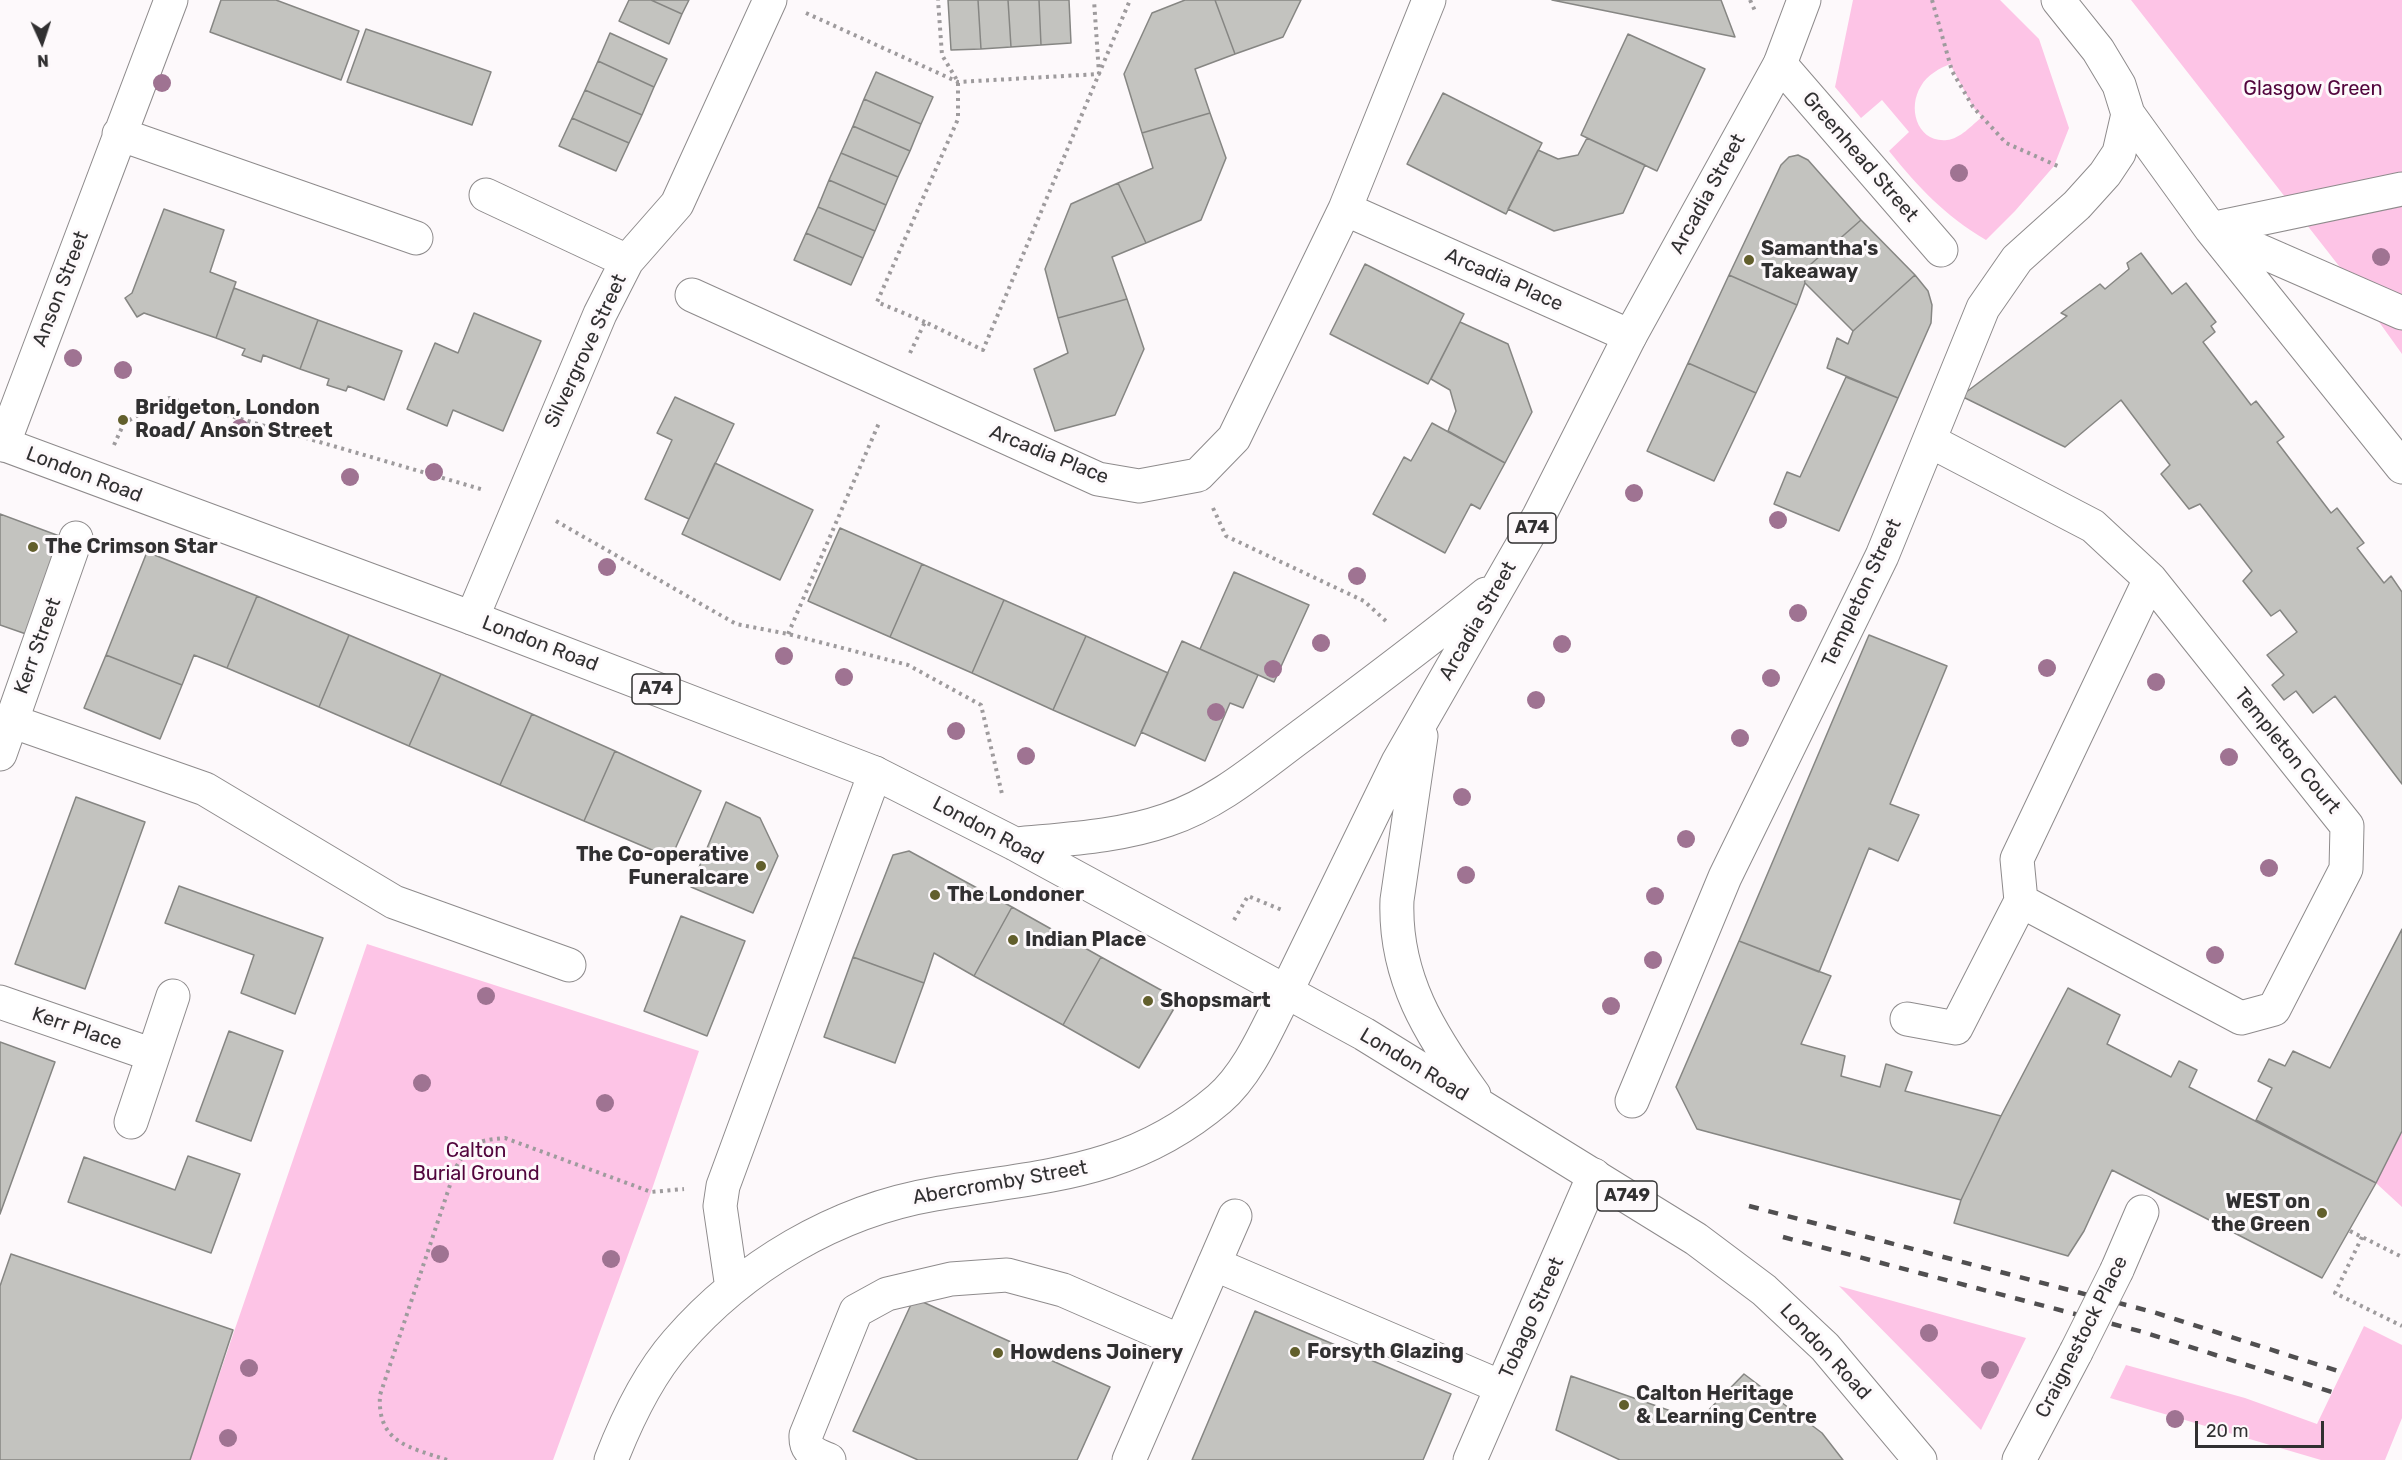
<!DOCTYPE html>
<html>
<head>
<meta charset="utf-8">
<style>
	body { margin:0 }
	#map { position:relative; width:2402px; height:1460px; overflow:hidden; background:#fdf9fb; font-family:Rubik,sans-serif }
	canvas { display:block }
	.north { position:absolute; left:12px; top:12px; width:60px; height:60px; -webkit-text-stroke:4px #fdf9fb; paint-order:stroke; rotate:177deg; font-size:16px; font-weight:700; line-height:24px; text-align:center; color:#313031 }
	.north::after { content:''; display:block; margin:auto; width:21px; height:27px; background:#313031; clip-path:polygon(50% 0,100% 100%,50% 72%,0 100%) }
	.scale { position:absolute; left:2195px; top:1421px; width:129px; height:27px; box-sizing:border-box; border:3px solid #313031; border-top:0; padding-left:8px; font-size:18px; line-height:21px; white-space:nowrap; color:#313031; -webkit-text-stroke:4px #fdf9fb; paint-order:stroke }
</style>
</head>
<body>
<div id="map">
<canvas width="2402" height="1460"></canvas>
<div class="north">N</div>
<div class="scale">20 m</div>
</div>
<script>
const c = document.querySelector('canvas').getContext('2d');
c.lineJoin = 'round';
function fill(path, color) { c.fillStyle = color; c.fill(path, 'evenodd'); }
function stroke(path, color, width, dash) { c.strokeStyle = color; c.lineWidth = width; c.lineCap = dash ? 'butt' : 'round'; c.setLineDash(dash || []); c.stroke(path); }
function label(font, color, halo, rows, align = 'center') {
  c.font = font + ' Rubik,sans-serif'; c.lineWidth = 6; c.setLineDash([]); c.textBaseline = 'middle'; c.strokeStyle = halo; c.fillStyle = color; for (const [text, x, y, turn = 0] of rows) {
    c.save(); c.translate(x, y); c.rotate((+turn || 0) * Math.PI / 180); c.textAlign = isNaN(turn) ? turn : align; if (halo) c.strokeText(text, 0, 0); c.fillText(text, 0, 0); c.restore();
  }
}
fill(new Path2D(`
	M1853 0H2000L2039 39 2069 128 2054 166 2015 211 1986 240C1944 215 1919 188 1889 151L1909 132 1882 100 1861 118 1835 87ZM1950 64 1973 107 1982 117C1972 125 1960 139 1947 140 1917 143 1907 108 1921 86 1927 75 1940 68 1950 64Z
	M2131 0H2402V354L2339 266Z
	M367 944 699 1051 651 1192 553 1460H190Z
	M2402 1131V1207L2376 1183Z
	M1839 1286 2026 1338 1981 1430Z
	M2364 1326 2402 1345V1418L2385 1460H2321L2110 1398 2126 1365 2245 1398 2317 1424Z`), '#fdc4e6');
const building = new Path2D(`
	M221 0H276L359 31 341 80 210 32Z
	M629 0H651L682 14 669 44 619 21Z
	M651 0H689L682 14Z
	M948 0H978L981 49 951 50Z
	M978 0H1008L1011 47 981 49Z
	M1008 0H1039L1041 45 1011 47Z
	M1039 0H1069L1071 43 1041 45Z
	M1185 0H1215L1235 54 1195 69 1210 113 1142 133 1124 74 1152 13Z
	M1215 0H1301L1283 37 1235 54Z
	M1552 0H1721L1735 37Z
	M366 29 491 72 472 125 347 82Z
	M610 33 667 59 654 87 598 61Z
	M1628 34 1705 69 1657 171 1581 135Z
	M598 61 654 87 642 115 585 90Z
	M876 72 933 97 921 124 864 99Z
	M585 90 642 115 629 143 572 118Z
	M1443 93 1542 143 1506 214 1407 164Z
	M864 99 921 124 910 151 853 126Z
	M1210 113 1226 158 1201 220 1146 243 1118 183 1153 168 1142 133Z
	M572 118 629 143 616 171 559 146Z
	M853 126 910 151 898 177 841 153Z
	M1587 138 1645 165 1623 213 1554 231 1508 209 1538 150 1558 159 1578 155Z
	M841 153 898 177 886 205 829 180Z
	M1798 155 1808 160 1861 220 1803 271 1805 283 1797 305 1729 275 1781 165 1789 157Z
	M829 180 886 205 875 231 818 207Z
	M1118 183 1146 243 1112 257 1127 299 1058 318 1045 269 1071 204Z
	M818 207 875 231 863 258 806 233Z
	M164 209 224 230 210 272 236 282 216 338 144 313 137 317 125 298 132 293Z
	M1861 220 1915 275 1853 331 1805 283 1803 271Z
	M806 233 863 258 851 285 794 260Z
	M2141 253 2172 294 2186 283 2216 322 2211 326 2215 332 2203 342 2251 405 2256 401 2284 437 2277 442 2331 513 2337 508 2364 543 2357 548 2384 583 2391 576 2402 592V784L2335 696 2313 713 2296 691 2284 700 2272 685 2284 675 2267 655 2297 632 2280 610 2271 616 2243 581 2252 571 2200 504 2189 509 2161 474 2170 465 2121 400 2065 447 1961 396 2067 316 2061 313 2100 284 2105 289 2129 269 2127 263Z
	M1365 264 1464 314 1428 384 1330 334Z
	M1729 275 1797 305 1756 393 1688 363Z
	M1915 275 1928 291 1932 305 1931 323 1898 398 1827 368 1837 338 1848 344 1853 331Z
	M234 288 318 320 300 369 263 355 261 362 242 355 245 349 216 338Z
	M1127 299 1144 349 1115 415 1055 431 1034 369 1068 353 1058 318Z
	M474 313 541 341 503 431 453 410 447 426 407 409 435 343 458 353Z
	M318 320 402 351 384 400 348 386 346 391 327 385 329 379 300 369Z
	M1460 322 1508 344 1532 412 1505 463 1448 431 1456 411 1450 390 1431 379Z
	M1688 363 1756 393 1714 481 1647 451Z
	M1846 377 1898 398 1839 531 1774 504 1787 472 1800 477Z
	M675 397 734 424 689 519 645 499 672 440 657 433Z
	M1432 423 1505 463 1480 509 1471 504 1445 553 1373 514 1404 457 1411 461Z
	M715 463 813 510 780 580 682 534Z
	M0 514 62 537 26 634 0 625Z
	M840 528 922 564 890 637 808 601Z
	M147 552 257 596 227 668 194 655 182 685 106 655Z
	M922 564 1004 600 972 673 890 637Z
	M1234 572 1309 605 1274 682 1200 649Z
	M257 596 349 635 319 707 227 668Z
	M1004 600 1086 636 1053 710 972 673Z
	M349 635 441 674 409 746 319 707Z
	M1869 635 1947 666 1890 804 1919 815 1898 861 1869 848 1819 972 1739 941Z
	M1086 636 1168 673 1135 746 1053 710Z
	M1182 641 1258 675 1243 708 1230 703 1205 761 1141 732Z
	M106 655 182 685 160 739 84 708Z
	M441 674 532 714 500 785 409 746Z
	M532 714 615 751 584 821 500 785Z
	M615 751 701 791 671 858 584 821Z
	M76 797 145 822 85 989 15 964Z
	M726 802 760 818 778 856 753 913 691 887Z
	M909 851 1012 907 974 976 934 953 924 983 853 957 893 855Z
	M179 886 323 938 295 1014 241 993 254 955 165 923Z
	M1012 907 1101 957 1063 1025 974 976Z
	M681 916 745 941 707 1036 644 1011Z
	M2402 929V1131L2376 1183 2256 1120 2272 1088 2258 1081 2269 1059 2285 1066 2293 1051 2330 1068Z
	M1739 941 1831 976 1801 1044 1845 1056 1841 1076 1880 1087 1886 1064 1912 1072 1905 1091 2001 1116 1961 1200 1697 1129 1676 1087Z
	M853 957 924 983 895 1063 824 1037Z
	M1101 957 1179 1000 1139 1068 1063 1025Z
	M2068 988 2120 1015 2107 1044 2171 1077 2179 1061 2197 1070 2189 1087 2376 1183 2322 1278 2112 1170 2084 1231 2068 1256 1954 1223 1961 1200 2001 1116Z
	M229 1031 283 1051 251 1141 196 1121Z
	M0 1042 55 1062 0 1214Z
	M188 1156 240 1174 211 1253 68 1202 84 1157 175 1190Z
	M11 1254 233 1330 190 1460H0V1286Z
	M914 1298 1110 1387 1077 1460H918L853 1431Z
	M1255 1311 1451 1394 1423 1460H1192Z
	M1744 1374 1822 1433 1843 1460H1620L1556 1430 1571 1376 1668 1410 1696 1423Z`);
fill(building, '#c3c3bf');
stroke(building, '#868683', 1.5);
const minor = new Path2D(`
	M2058 0 2098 50 2119 85 2128 114 2211 229 2402 467
	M1780 64 1941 250
	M119 134 416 238
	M486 195 627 261
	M1345 209 1630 336
	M2211 229 2402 189
	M2217 232 2402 313
	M692 295 1098 479 1139 486 1198 475 1234 438 1345 209 1429 0
	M1930 441 2093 526 2150 579 2347 826 2346 869 2274 1009 2241 1018 2021 901 2017 859 2150 579
	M3 445 171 0
	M472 618 600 314 627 261 677 204 770 0
	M11 721 205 789 394 902 569 965
	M0 754 76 538
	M0 1002 153 1055
	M1907 1019 1956 1028 2021 901
	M1632 1101 1725 877 1882 556 1983 308 2017 259 2077 205 2105 174 2119 153 2128 114
	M131 1122 173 996
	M1214 1264 1501 1387
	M2117 1270 2142 1212
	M732 1288 720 1206 723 1186 875 773
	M611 1460C627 1419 648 1375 677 1342 743 1266 836 1211 935 1194 1043 1175 1130 1175 1219 1099 1250 1072 1267 1028 1286 992
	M829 1460C815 1454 805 1452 806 1435L856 1311 887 1294 951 1279 1007 1275 1063 1290 1180 1341
	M1129 1460 1235 1216
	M1470 1460 1594 1175
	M2019 1460 2076 1352`);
const major = new Path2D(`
	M0 443 472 618 875 773 1015 844 1364 1034 1696 1239 1764 1290 1825 1347 1920 1460
	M1421 736 1397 900C1394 977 1430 1034 1474 1095
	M1015 844C1066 839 1118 837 1167 820 1218 803 1259 767 1301 736 1364 689 1426 643 1486 594
	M1286 992 1398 762 1539 516 1630 336 1780 64 1804 0`);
stroke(minor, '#8e8b8c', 35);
stroke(major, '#8e8b8c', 35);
stroke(new Path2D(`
	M1750 0 1756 13
	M1932 0 1952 71 1973 107 2006 143 2060 167
	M806 13 958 82 1099 74 1094 0
	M925 322 877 302 958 119V82L942 55 938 0
	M910 353 925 322 983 350 1130 0
	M114 445 124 423 169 398 484 490
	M1213 508 1226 536 1364 601 1387 622
	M556 521 736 624 788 634 908 665 981 705 1002 794
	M788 634 879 423
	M1234 920 1248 896 1282 910
	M2350 1231 2402 1257
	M2362 1237 2335 1293 2402 1326
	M447 1460C409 1447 377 1443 380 1395L456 1167C470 1143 477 1140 505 1138L651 1192 684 1189`), '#9e9b9d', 4, [3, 4.5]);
stroke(minor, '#fff', 33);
stroke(major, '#fff', 33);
stroke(new Path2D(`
	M1749 1206 2153 1312 2341 1372
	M1783 1237 2143 1332 2332 1392`), '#504f50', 4.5, [10, 10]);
const minorBridge = new Path2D(`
	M2076 1352 2117 1270`);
stroke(minorBridge, '#8e8b8c', 35, []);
stroke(minorBridge, '#fff', 33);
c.fillStyle = '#9f7392';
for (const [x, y] of [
	[162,83],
	[1959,173],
	[2381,257],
	[73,358],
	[123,370],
	[240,428],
	[434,472],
	[350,477],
	[1634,493],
	[1778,520],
	[607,567],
	[1357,576],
	[1798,613],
	[1321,643],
	[1562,644],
	[784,656],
	[2047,668],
	[1273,669],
	[844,677],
	[1771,678],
	[2156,682],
	[1536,700],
	[1216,712],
	[956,731],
	[1740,738],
	[1026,756],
	[2229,757],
	[1462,797],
	[1686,839],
	[2269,868],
	[1466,875],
	[1655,896],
	[2215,955],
	[1653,960],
	[486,996],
	[1611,1006],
	[422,1083],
	[605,1103],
	[440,1254],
	[611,1259],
	[1929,1333],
	[249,1368],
	[1990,1370],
	[2175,1419],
	[228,1438]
]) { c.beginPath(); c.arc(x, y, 9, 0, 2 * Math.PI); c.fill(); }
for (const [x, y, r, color] of [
	[1749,260,6,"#625f2c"],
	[123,420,6,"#625f2c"],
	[33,547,6,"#625f2c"],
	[761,866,6,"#625f2c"],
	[935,895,6,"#625f2c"],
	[1013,940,6,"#625f2c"],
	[1148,1001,6,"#625f2c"],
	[2322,1213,6,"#625f2c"],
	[1295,1352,6,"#625f2c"],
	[998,1353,6,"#625f2c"],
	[1624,1405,6,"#625f2c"]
]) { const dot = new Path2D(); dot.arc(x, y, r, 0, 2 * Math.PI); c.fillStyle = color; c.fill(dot); stroke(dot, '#fdf9fb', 2); }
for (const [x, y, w] of [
	[1532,528,48],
	[656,689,48],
	[1627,1196,60]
]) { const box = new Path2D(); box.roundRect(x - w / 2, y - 15, w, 30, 4.5); c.fillStyle = '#fdf9fb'; c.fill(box); stroke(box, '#313031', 1.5); }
label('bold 18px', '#313031', null, [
	["A74",1532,528],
	["A74",656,689],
	["A749",1627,1196]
]);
label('20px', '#52053d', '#fdf9fb', [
	["Glasgow Green",2313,89],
	["Calton",476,1151],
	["Burial Ground",476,1174]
]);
label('20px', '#313031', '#fdf9fb', [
	["Greenhead Street",1860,157,49],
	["Arcadia Street",1708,194,-61],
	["Arcadia Place",1504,280,24],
	["Anson Street",61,289,-69],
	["Silvergrove Street",586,351,-65],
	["Arcadia Place",1049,455,22],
	["London Road",84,475,21],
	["Templeton Street",1862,593,-65],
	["Arcadia Street",1478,621,-60],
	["London Road",540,644,21],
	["Kerr Street",38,646,-70],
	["Templeton Court",2287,751,51],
	["London Road",988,831,28],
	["Kerr Place",77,1029,19],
	["London Road",1414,1065,31],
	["Abercromby Street",1000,1183,-10],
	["Tobago Street",1532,1318,-66],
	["Craignestock Place",2082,1337,-63],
	["London Road",1825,1352,47]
]);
label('bold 20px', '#313031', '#fdf9fb', [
	["Samantha's",1761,249],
	["Takeaway",1761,272],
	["Bridgeton, London",135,408],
	["Road/ Anson Street",135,431],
	["The Crimson Star",45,547],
	["The Co-operative",749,855,"right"],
	["Funeralcare",749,878,"right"],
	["The Londoner",947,895],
	["Indian Place",1025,940],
	["Shopsmart",1160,1001],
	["WEST on",2310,1202,"right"],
	["the Green",2310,1225,"right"],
	["Forsyth Glazing",1307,1352],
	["Howdens Joinery",1010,1353],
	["Calton Heritage",1636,1394],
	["& Learning Centre",1636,1417]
], 'left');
</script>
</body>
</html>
